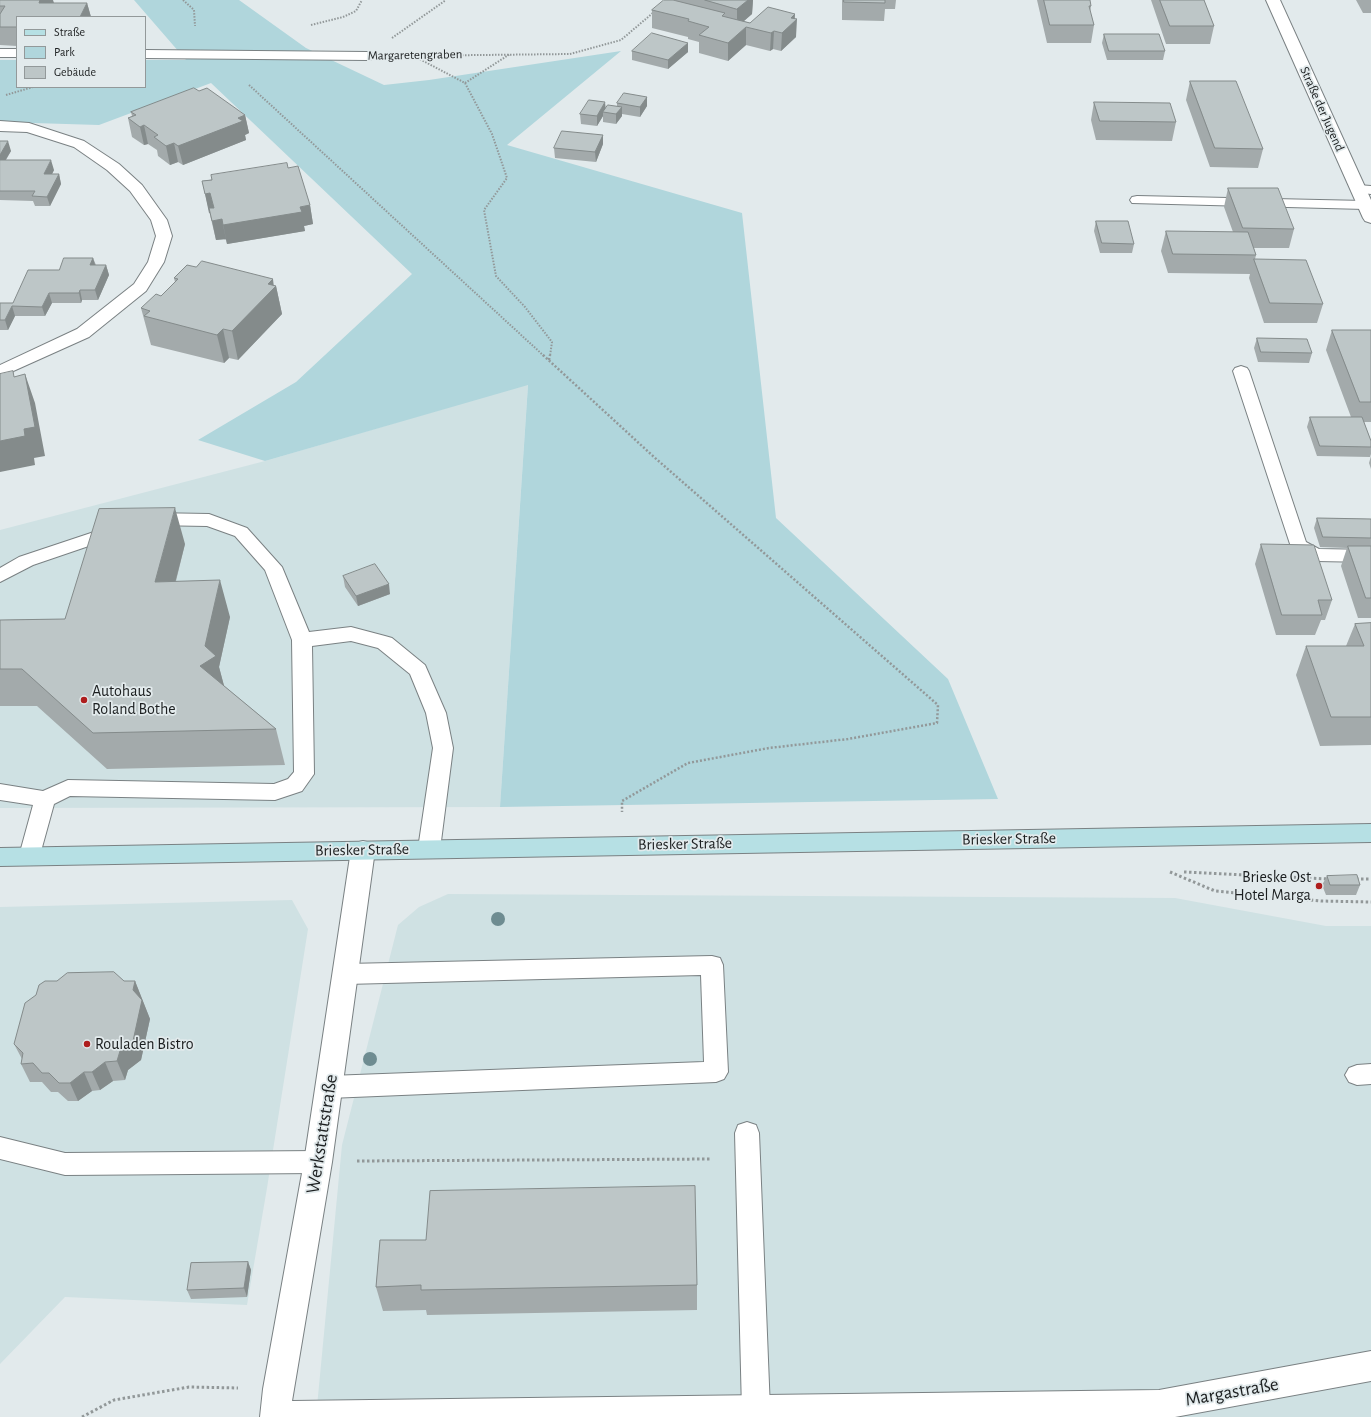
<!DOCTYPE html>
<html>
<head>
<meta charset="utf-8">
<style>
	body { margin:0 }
	#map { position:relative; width:1371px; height:1417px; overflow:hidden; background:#e2eaec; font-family:"Alegreya Sans",sans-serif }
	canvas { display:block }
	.legend { position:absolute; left:16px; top:16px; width:130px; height:72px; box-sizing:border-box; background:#e2eaec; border:1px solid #93999a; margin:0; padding:5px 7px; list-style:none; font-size:12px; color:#1c1f20 }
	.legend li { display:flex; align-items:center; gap:8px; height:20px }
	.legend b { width:20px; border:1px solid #93999a }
</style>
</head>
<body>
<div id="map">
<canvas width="1371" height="1417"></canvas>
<ul class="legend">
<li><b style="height:5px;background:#b6e0e4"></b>Straße</li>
<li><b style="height:11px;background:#b0d6dc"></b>Park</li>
<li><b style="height:11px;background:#bdc6c7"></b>Gebäude</li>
</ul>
</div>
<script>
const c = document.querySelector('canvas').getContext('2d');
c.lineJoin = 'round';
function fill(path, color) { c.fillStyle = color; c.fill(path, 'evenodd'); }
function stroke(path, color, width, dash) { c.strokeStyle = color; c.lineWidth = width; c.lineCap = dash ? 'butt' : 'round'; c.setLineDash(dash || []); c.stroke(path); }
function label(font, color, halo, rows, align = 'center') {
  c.font = font + ' "Alegreya Sans",sans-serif'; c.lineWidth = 3.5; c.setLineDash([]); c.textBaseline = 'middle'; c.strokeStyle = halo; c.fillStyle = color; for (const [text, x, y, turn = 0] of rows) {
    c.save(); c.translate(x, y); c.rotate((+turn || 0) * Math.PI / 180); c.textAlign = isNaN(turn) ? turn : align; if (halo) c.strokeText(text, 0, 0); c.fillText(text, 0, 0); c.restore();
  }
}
fill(new Path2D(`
	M528 384 500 807 0 808V530L265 461Z
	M448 894 1175 898 1326 926H1371V1417H316L342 1145 398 925 419 907Z
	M292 900 308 929 267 1188 247 1305 65 1297 0 1364V907Z`), '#cfe1e3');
fill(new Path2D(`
	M134 0H239L306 48 384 85 429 80 621 51 507 145 742 213 776 518 948 679 998 799 500 807 528 385 265 461 198 440 296 382 412 274 211 83 99 125 0 122V60H17V87H145V60H186Z`), '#b0d6dc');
const lane = new Path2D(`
	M1358 185 1371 186V194L1353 192 1351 189 1353 186Z
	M1137 196 1365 201 1370 202 1371 207 1365 209 1132 203 1130 200 1132 197Z
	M1241 366 1247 368 1249 371 1306 542 1319 549 1371 550V562L1316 561 1292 550 1233 371 1235 368Z
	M151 513 209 514 247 528 282 567 309 632 351 627 385 636 392 638 425 665 446 713 453 748 440 849 437 855 429 857 421 855 418 849 433 748 426 713 410 674 378 648 351 641 312 646 314 774 302 791 275 800 70 796 54 804 38 862 30 864 22 862 19 856 33 805 0 800V784L43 791 68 780 274 784 288 779 294 772 292 640 265 570 235 536 207 526 151 525 145 523 142 519 145 515Z
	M115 525 121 527 124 531 121 535 33 565 0 582V568L19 557Z
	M712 956 720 958 723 965 728 1072 724 1079 716 1082 329 1098 321 1094 317 1087 321 1080 329 1076 704 1062 701 975 346 984 338 981 335 974 338 967 346 964Z
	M1371 1064V1084L1357 1085 1349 1082 1345 1075 1349 1068 1357 1065Z
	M747 1122 756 1125 759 1133 770 1410 767 1417H745L742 1410 735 1133 738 1125Z
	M0 1137 65 1153 318 1151 327 1154 330 1162 327 1170 318 1173 65 1175 0 1159Z`);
const street = new Path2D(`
	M1266 0H1280L1371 200V223L1365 221 1363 218Z
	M0 49H17V57H0Z
	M145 50 367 52 372 53 374 56 372 59 367 60 145 58Z
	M0 121 29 123 84 141 119 164 142 185 167 220 172 236 164 262 146 291 89 337 0 377V365L77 329 134 284 148 262 156 236 151 220 130 191 107 170 74 147 27 132 0 131Z
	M363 841 371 843 375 850 332 1162 292 1401 1159 1390 1371 1351V1381L1175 1417H260L263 1389 304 1162 351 850 355 843Z`);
const secondary = new Path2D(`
	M1371 824V842L0 866V848Z`);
stroke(lane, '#7a8183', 2);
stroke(street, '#7a8183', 2);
stroke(secondary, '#7a8183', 2);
stroke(new Path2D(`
	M183 0 194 10 195 26
	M311 25 343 17 356 11 362 0
	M392 38 446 0
	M412 55 465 83 492 134 507 178 484 210 496 276 525 307 552 342 550 356
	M393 56 570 54 621 40 654 12
	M465 83 510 54
	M249 85 544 356
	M6 95 33 87`), '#929899', 2, [1.5, 1.5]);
stroke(new Path2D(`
	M543 355 654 457 938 705 937 723 848 739 769 748 688 763 622 801V812
	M549 360 550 355`), '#929899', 2.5, [2, 2]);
stroke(new Path2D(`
	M1170 872 1215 891 1321 901 1371 902
	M1184 872 1329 879
	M1356 879H1371
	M357 1161 712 1159
	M82 1417 114 1400 189 1387 238 1388`), '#929899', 3, [2.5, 2.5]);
fill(lane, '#fff');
fill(street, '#fff');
fill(secondary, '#b6e0e4');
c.fillStyle = '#6e8c91';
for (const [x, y] of [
	[498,919],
	[370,1059]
]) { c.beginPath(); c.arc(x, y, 7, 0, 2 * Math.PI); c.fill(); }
fill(new Path2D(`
	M0 0H53V3H87L91 17H17V46L0 45Z
	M676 0H753L752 14 744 21 750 23 795 14V19L796 37 781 51 773 49 770 51 746 45 728 61 699 53V42L688 39V37L652 28V10L676 1Z
	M842 0H896L895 9H885L884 21 842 20Z
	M1037 0H1087L1091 6 1090 12 1094 25 1091 43H1047Z
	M1151 0H1204L1214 26 1210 44H1166Z
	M1356 0H1371V13H1363Z
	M1104 34 1165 51 1163 60H1107L1102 43Z
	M688 43V52L668 69 632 60V51Z
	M1190 81 1263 149 1258 168 1210 167 1186 100Z
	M199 91 245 115 249 133 245 135 246 140 183 165 178 162 170 165 158 156 157 150 148 144 144 145 132 137 128 118 132 116 131 112Z
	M647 97V106L640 117 622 114V116L616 124 603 122V116L597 126 581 124 580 114 617 106V103Z
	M1094 102 1176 122 1172 141 1096 140 1091 120Z
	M603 135V144L596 162 555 158 554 148Z
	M0 141 11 151 6 160 54 170 52 174H59L61 184 50 206H35L33 201 0 200Z
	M288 168 310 205 313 224 304 226 305 231 227 244 226 239 216 240 202 181Z
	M1228 188 1294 229 1289 248H1254L1256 255 1255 259 1323 304 1317 323H1264L1249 278 1250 274 1168 273 1161 251 1166 231 1233 232 1224 207Z
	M1096 221 1134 244 1132 253H1100L1094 231Z
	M93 258 96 265H106L109 275 98 300H82L81 303H52L45 316H15L8 330H0V303H13L59 270Z
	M174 278 276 286 282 314 238 360 229 358 224 363 151 345 141 308 161 296 175 282Z
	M1332 330H1371V422H1364L1371 441V454L1370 457 1317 456 1307 427 1310 417H1351L1326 350Z
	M1257 338 1312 353 1309 363 1258 362 1254 348Z
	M1371 456V469L1369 463Z
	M1317 518 1371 519V618H1358L1341 566 1347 548 1320 547 1314 528Z
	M185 544 176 581 230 617 219 667 224 686 276 729 285 765 107 769 37 706H0V620L65 619Z
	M1261 544 1332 600 1325 620H1321L1315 635H1276L1255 564Z
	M343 576 390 594 358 606 345 587Z
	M1371 623V745L1320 746 1296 675 1306 646H1346L1355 624Z
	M1327 876 1360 885 1356 895H1326L1322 885Z
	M124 981H135L150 1019 141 1060 128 1070 125 1080 113 1081 100 1090 92 1091 78 1101H68L58 1092H51L42 1082H30L21 1064 22 1059 14 1044Z
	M380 1240 697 1285V1310L427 1315 426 1310 383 1311 376 1287Z
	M248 1262 251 1270 247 1297 191 1299 187 1290Z`), '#a3aaab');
fill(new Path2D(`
	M40 0H53L54 3H39Z
	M748 0H753L752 14 737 27V9Z
	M87 3 91 17H80Z
	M795 14 794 22 797 19 796 37 781 51 782 33 791 18Z
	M746 27V45L728 61V43Z
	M774 31 773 49 770 51 771 33Z
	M688 43V52L668 69V60Z
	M647 97V106L640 117V107Z
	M605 102 606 111 603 112V116L597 126V116Z
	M622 107V116L616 124V114Z
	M245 115 249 133 245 135 246 140 183 165 178 146Z
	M144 125 148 144 144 145 140 127Z
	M603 135V144L596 162 595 152Z
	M8 141 11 151 0 169V155Z
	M174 143 178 162 170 165 166 146Z
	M51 160 54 170 47 184 44 174Z
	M59 174 61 184 50 206 47 197Z
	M210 193 215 212 209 213 205 194Z
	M310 205 313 224 304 226 305 231 227 244 223 225Z
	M222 219 226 239 216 240 212 221Z
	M93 258 96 268 90 265Z
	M106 265 109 275 98 300 95 290Z
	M273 279 274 288 276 286 282 314 238 360 232 331 268 284Z
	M80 290 82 300 81 303 79 293Z
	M49 293 52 303 45 316 42 307Z
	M12 306 15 316 8 330 5 320Z
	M223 329 229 358 224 363 217 335Z
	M25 374 35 403 45 456 34 458 35 465 0 472V441L24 429Z
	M175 508 185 544 166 618 155 582Z
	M220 580 230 617 219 667 226 693 200 666Z
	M389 584 390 594 358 606 356 596Z
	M135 981 150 1019 141 1060 128 1070 125 1080 117 1061 120 1051Z
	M105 1062 113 1081 100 1090 92 1072Z
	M84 1072 92 1091 78 1101 70 1083Z
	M248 1262 251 1270 247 1297 244 1288Z`), '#848b8b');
const building = new Path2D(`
	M0 0H40L39 3H87L80 17H17V27H0V14L5 6H0Z
	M664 0H673L725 13 722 16 750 23 768 7 795 14 791 18 797 19 782 33 774 31 771 33 746 27 728 43 699 35 709 27 688 21 689 19 652 10Z
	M705 0H748L737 9Z
	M844 0H885V3L844 2Z
	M1044 0H1090L1091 6H1089L1094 25H1050Z
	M1160 0H1204L1214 26H1170Z
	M652 33 688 43 668 60 632 51Z
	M1104 34H1159L1165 51H1109Z
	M1190 81H1236L1263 149 1215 148Z
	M194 88 199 91 207 88 245 115 238 118 243 121 178 146 174 143 166 146 154 137 158 135 144 125 140 127 128 118 136 115 131 112Z
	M624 93 647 97 640 107 617 103Z
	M589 100 605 102 597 116 580 114Z
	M1094 102 1170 103 1176 122 1100 121Z
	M608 105 622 107 616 114 603 112Z
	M562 131 603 135 595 152 554 148Z
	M0 141H8L0 155Z
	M0 160H51L44 174H59L47 197 32 196 35 191H0Z
	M287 163 288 168 298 166 310 205 300 207 302 212 223 225 222 219 212 221 209 208H214L210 193 205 194 202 181 212 180 211 175Z
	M1228 188H1278L1294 229 1243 228Z
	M1096 221H1128L1134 244 1102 243Z
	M1166 231 1248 232 1256 255 1173 254Z
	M64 258H93L90 265H106L95 290H80L79 293H49L42 307 12 306 5 320H0V303H13L28 270H59Z
	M1254 259 1306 260 1323 304 1270 303Z
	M202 261 273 279 268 284 276 286 232 331 223 329 217 335 144 316 150 311 141 308 156 294 161 296 178 279 174 278 187 265 196 267Z
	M1332 330H1371V402H1360Z
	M1257 338 1307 339 1312 353 1261 352Z
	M13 371 14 377 25 374 35 427 24 429 25 436 0 441V374Z
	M1310 417H1362L1371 441V447L1320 446Z
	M175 508 155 582 220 580 205 646 216 656 200 666 276 729 93 733 22 669H0V620L65 619 99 509Z
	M1317 518 1371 519V538L1323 537Z
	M1261 544 1314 545 1332 600H1318L1322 615H1282Z
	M1348 546H1371V598H1366Z
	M375 564 389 584 356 596 343 576Z
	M1371 623V717H1331L1306 646H1364L1355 624Z
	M1357 875 1360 885H1330L1327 876Z
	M114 972 124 981H135L133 990 142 1000 133 1041 120 1051 117 1061 105 1062 92 1072H84L70 1083H59L49 1073H42L33 1063 21 1064 23 1053 14 1044 25 1003 36 995 39 985 45 981H57L67 973Z
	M695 1186 697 1285 421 1290V1285L376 1287 380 1240H426L430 1191Z
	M248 1262 244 1288 187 1290 191 1263Z`);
fill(building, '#bdc6c7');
stroke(building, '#848b8b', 1);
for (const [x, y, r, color] of [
	[84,700,4,"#ae1d1d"],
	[1319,886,4,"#ae1d1d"],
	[87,1044,4,"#ae1d1d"]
]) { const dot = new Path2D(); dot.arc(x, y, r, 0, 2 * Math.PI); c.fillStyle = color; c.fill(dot); stroke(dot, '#e2eaec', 1.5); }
label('13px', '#1c1f20', '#e2eaec', [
	["Margaretengraben",415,55,-1],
	["Straße der Jugend",1322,109,66]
]);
label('16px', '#1c1f20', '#e2eaec', [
	["Autohaus",92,691],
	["Roland Bothe",92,709],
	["Brieske Ost",1311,877,"right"],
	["Hotel Marga",1311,895,"right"],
	["Rouladen Bistro",95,1044]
], 'left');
label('16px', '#1c1f20', '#e2eaec', [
	["Briesker Straße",1009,839,-1],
	["Briesker Straße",685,844,-1],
	["Briesker Straße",362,850,-1]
]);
label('19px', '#1c1f20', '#e2eaec', [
	["Werkstattstraße",322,1134,-81],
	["Margastraße",1232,1392,-10]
]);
</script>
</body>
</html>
